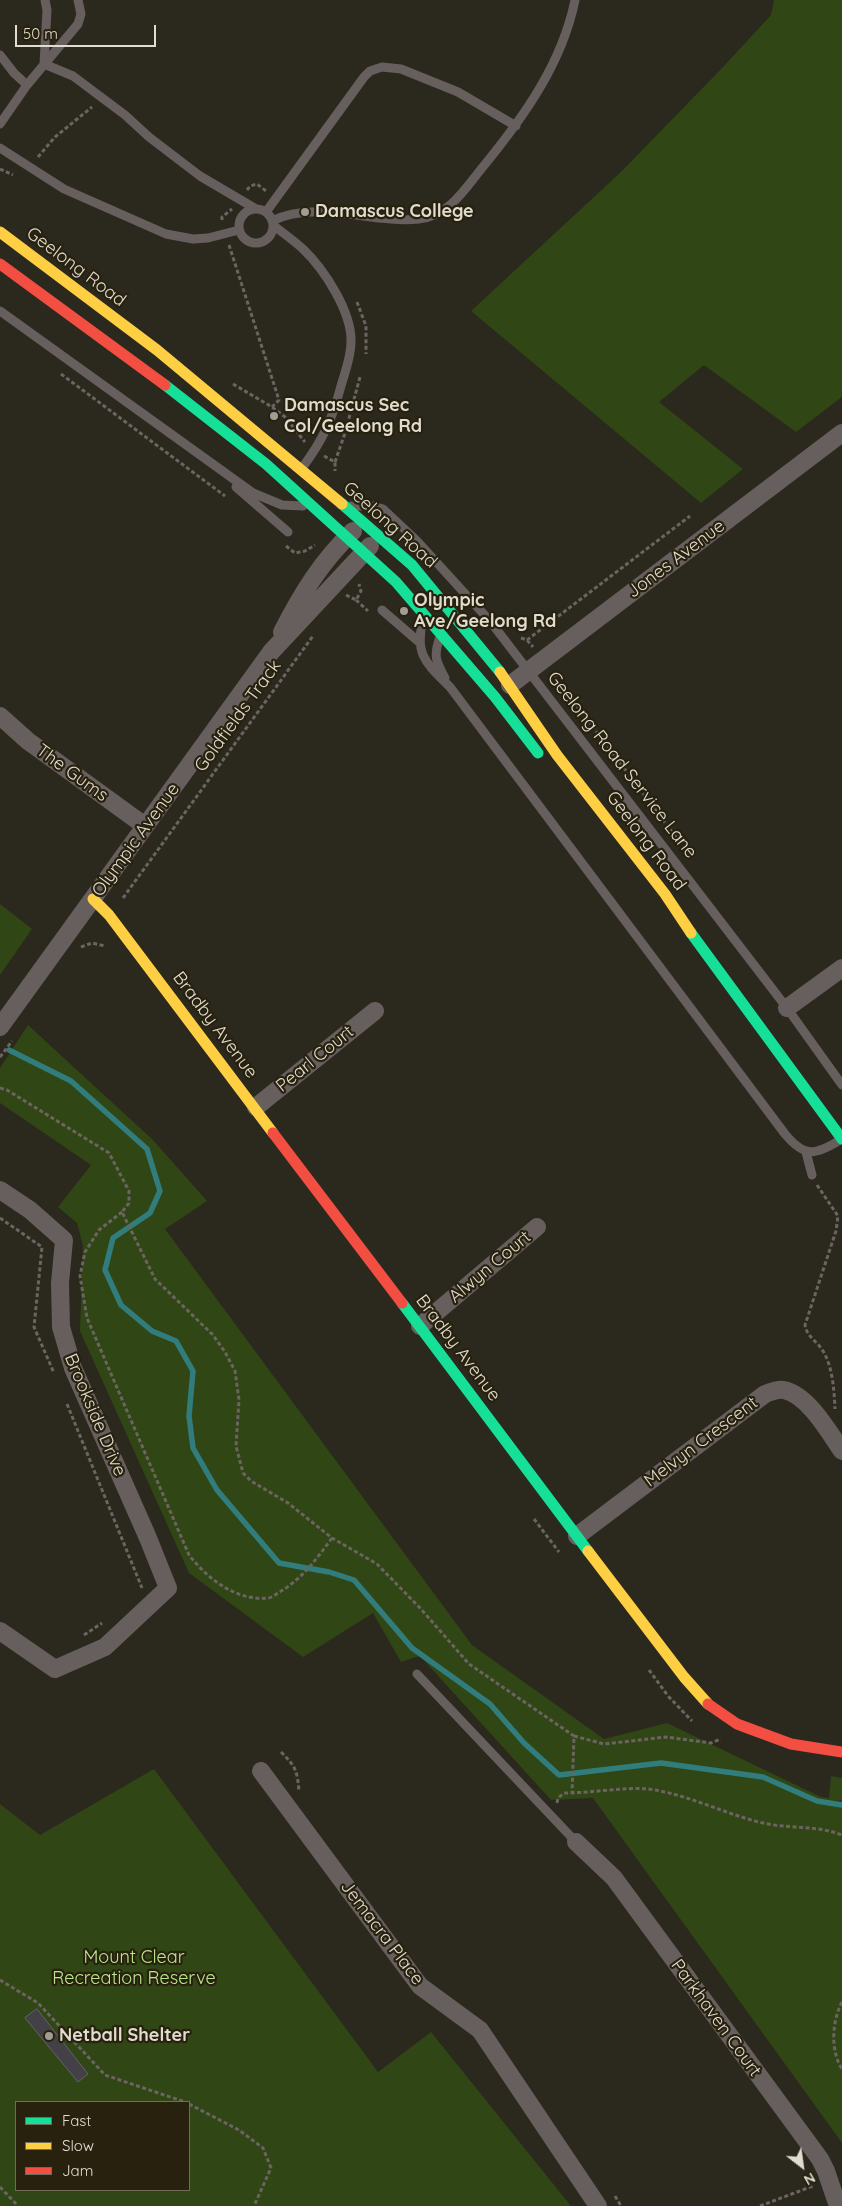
<!DOCTYPE html>
<html>
<head>
<meta charset="utf-8">
<style>
	body { margin:0 }
	#map { position:relative; width:842px; height:2206px; overflow:hidden; background:#2b281e; font-family:Quicksand,sans-serif }
	canvas { display:block }
	.legend { position:absolute; left:15px; top:2101px; width:175px; height:90px; box-sizing:border-box; background:#27210e; border:1px solid #716c5c; margin:0; padding:6px 9px; list-style:none; font-size:15px; color:#e0dcd0 }
	.legend li { display:flex; align-items:center; gap:10px; height:25px }
	.legend b { width:25px; border:1px solid #716c5c }
	.north { position:absolute; left:777px; top:2141px; width:50px; height:50px; -webkit-text-stroke:4px #27210e; paint-order:stroke; rotate:150deg; font-size:14px; font-weight:700; line-height:20px; text-align:center; color:#e0dcd0 }
	.north::after { content:''; display:block; margin:auto; width:18px; height:22px; background:#e0dcd0; clip-path:polygon(50% 0,100% 100%,50% 72%,0 100%) }
	.scale { position:absolute; left:15px; top:25px; width:141px; height:22px; box-sizing:border-box; border:2px solid #e0dcd0; border-top:0; padding-left:6px; font-size:15px; line-height:18px; white-space:nowrap; color:#e0dcd0; -webkit-text-stroke:4px #27210e; paint-order:stroke }
</style>
</head>
<body>
<div id="map">
<canvas width="842" height="2206"></canvas>
<ul class="legend">
<li><b style="height:6px;background:#16e098"></b>Fast</li>
<li><b style="height:6px;background:#ffcf43"></b>Slow</li>
<li><b style="height:6px;background:#f24e42"></b>Jam</li>
</ul>
<div class="north">N</div>
<div class="scale">50 m</div>
</div>
<script>
const c = document.querySelector('canvas').getContext('2d');
c.lineJoin = 'round';
function fill(path, color) { c.fillStyle = color; c.fill(path, 'evenodd'); }
function stroke(path, color, width, dash) { c.strokeStyle = color; c.lineWidth = width; c.lineCap = dash ? 'butt' : 'round'; c.setLineDash(dash || []); c.stroke(path); }
function label(font, color, halo, rows, align = 'center') {
  c.font = font + ' Quicksand,sans-serif'; c.lineWidth = 4.5; c.setLineDash([]); c.textBaseline = 'middle'; c.strokeStyle = halo; c.fillStyle = color; for (const [text, x, y, turn = 0] of rows) {
    c.save(); c.translate(x, y); c.rotate((+turn || 0) * Math.PI / 180); c.textAlign = isNaN(turn) ? turn : align; if (halo) c.strokeText(text, 0, 0); c.fillText(text, 0, 0); c.restore();
  }
}
fill(new Path2D(`
	M774 0H842V397L796 432 704 365 659 402 743 469 701 503 471 311 621 172 724 66 771 15Z
	M0 904 32 929 0 975Z
	M28 1025 153 1140 207 1201 165 1229 472 1645 604 1739 667 1723 821 1797 829 1798 831 1776 842 1778V1800H837L842 1801V2143L593 1798 551 1800 420 1656 401 1662 373 1613 303 1657 189 1573 80 1331 83 1246 77 1223 58 1207 91 1165 0 1103V1068Z
	M154 1769 378 2072 431 2032 571 2206H0V1804L40 1835ZM16 2102H189V2190H16Z`), '#304614');
stroke(new Path2D(`
	M9 1050 71 1081 147 1149 160 1191 150 1213 113 1238 105 1270 121 1305 152 1331 176 1341 193 1371 189 1416 193 1448 217 1490 279 1563 329 1572 354 1580 412 1648 490 1704 524 1743 559 1775 661 1763 763 1777 817 1801 842 1805`), '#317d7e', 5.5);
const building = new Path2D(`
	M37 2009 88 2074 78 2082 25 2018Z`);
fill(building, '#434047');
stroke(building, '#656363', 1);
stroke(new Path2D(`
	M38 157 55 137 92 107
	M0 169 13 175
	M247 190 250 186 257 184 266 191
	M222 220V217L232 209
	M229 245 279 400 272 407
	M357 302 366 326V354
	M61 374 225 496
	M233 384 272 407 285 417 305 442
	M324 456 335 462V471
	M335 462 345 433 360 377
	M286 546 295 553 305 551 315 545
	M346 595 356 600 361 591 359 584
	M356 600 368 611
	M521 638 527 640 533 647
	M527 640 690 516
	M553 674 682 845
	M123 898 313 636
	M81 947 92 943 105 946
	M0 1057 12 1041
	M0 1088 7 1090 109 1153 129 1191V1203L122 1212 155 1279 213 1335 225 1352 235 1371 239 1400 236 1446 243 1473 251 1481 288 1503 332 1538 377 1564 421 1609 469 1664 574 1736 572 1793
	M817 1185 838 1216 836 1231 805 1325C807 1337 817 1341 823 1351 833 1368 834 1390 835 1409
	M122 1212 99 1230 85 1252 80 1276 87 1318 189 1555C207 1578 235 1601 268 1598 271 1598 275 1595 278 1593 302 1579 315 1561 332 1538
	M0 1218 42 1247 34 1327 54 1373
	M67 1404 142 1588
	M534 1519 559 1552
	M84 1635 102 1623
	M649 1670 668 1696 692 1721
	M574 1736 604 1744 666 1737 711 1743 721 1739
	M281 1752C296 1767 297 1770 299 1791
	M557 1803 558 1798 564 1793C592 1793 621 1787 648 1789 688 1794 724 1814 763 1823 789 1829 817 1825 842 1835
	M0 1980 38 2003 105 2075 185 2102
	M842 2002C832 2021 830 2050 842 2069
	M189 2104 239 2130 263 2148 271 2168 254 2206
	M0 2187 18 2206
	M615 2196 621 2206
	M760 2206 813 2186`), '#6c6461', 3, [4, 2.5]);
stroke(new Path2D(`
	M45 0 47 10 44 64 73 76 125 115 149 137 200 176 256 209
	M0 55 14 73 27 85
	M0 124 27 85 78 24 81 14 78 0
	M0 148 64 189 166 234 193 239 208 238 239 230
	M239 226a17 17 0 1 1 34 0a17 17 0 1 1-34 0Z
	M266 212 364 77 370 71 382 67 401 69 458 92 516 126
	M272 221C317 199 372 224 419 219 449 216 465 189 482 168 523 118 562 64 575 0
	M273 225C283 233 293 240 303 249 324 269 352 312 351 342 351 357 345 372 341 386 332 420 323 440 302 468
	M0 311 253 493 282 505 303 506
	M236 487 288 532
	M351 506H373L383 509 417 541 490 621 787 1008 842 1085
	M382 610 419 642
	M423 620C414 655 427 664 450 687L785 1134C804 1157 815 1156 840 1140
	M440 637C433 656 436 661 445 678
	M806 1152 812 1175
	M417 1674 576 1842`), '#675e5e', 9);
stroke(new Path2D(`
	M282 632C302 593 321 562 353 531
	M510 685 842 433
	M0 716 28 741 145 826
	M787 1008 842 968
	M0 1027 271 652 370 546
	M256 1107 375 1011
	M0 1190 30 1210 64 1240 60 1283 61 1327 73 1368 148 1538 168 1588 105 1647 55 1669 0 1631
	M420 1326 537 1227
	M577 1536 765 1394C770 1392 779 1389 784 1390 808 1395 829 1432 842 1451
	M261 1771 420 1986 480 2030 598 2206
	M576 1842 614 1878 820 2159 826 2171 838 2206`), '#675e5e', 18);
stroke(new Path2D(`
	M165 385 266 464 396 582 495 697 538 753
	M342 504 412 565 500 672
	M691 933 842 1139
	M402 1303 588 1551`), '#16e098', 11);
stroke(new Path2D(`
	M0 232 157 350 342 504
	M500 672 557 755 665 894 691 933
	M93 899 109 915 273 1133
	M588 1551 684 1677 708 1704`), '#ffcf43', 11);
stroke(new Path2D(`
	M0 264 165 385
	M273 1133 402 1303
	M708 1704 737 1724 791 1744 842 1752`), '#f24e42', 11);
for (const [x, y, r, color] of [
	[305,212,5,"#a19d92"],
	[274,416,5,"#a19d92"],
	[404,611,5,"#a19d92"],
	[49,2036,5,"#a19d92"]
]) { const dot = new Path2D(); dot.arc(x, y, r, 0, 2 * Math.PI); c.fillStyle = color; c.fill(dot); stroke(dot, '#27210e', 2); }
label('bold 18px', '#e0dcd0', '#27210e', [
	["Damascus College",315,212],
	["Damascus Sec",284,406],
	["Col/Geelong Rd",284,427],
	["Olympic",414,601],
	["Ave/Geelong Rd",414,622],
	["Netball Shelter",59,2036]
], 'left');
label('18px', '#e0dcd0', '#27210e', [
	["Geelong Road",76,267,37],
	["Geelong Road",390,525,42],
	["Jones Avenue",676,559,-37],
	["Goldfields Track",238,716,-54],
	["Geelong Road Service Lane",622,765,52],
	["The Gums",72,773,36],
	["Olympic Avenue",136,840,-54],
	["Geelong Road",646,841,53],
	["Bradby Avenue",215,1025,53],
	["Pearl Court",315,1059,-39],
	["Alwyn Court",490,1267,-40],
	["Bradby Avenue",458,1348,53],
	["Brookside Drive",95,1415,67],
	["Melvyn Crescent",701,1442,-37],
	["Jemacra Place",382,1933,53],
	["Parkhaven Court",716,2018,54]
]);
label('18px', '#b9e88c', '#27210e', [
	["Mount Clear",134,1958],
	["Recreation Reserve",134,1979]
]);
</script>
</body>
</html>
